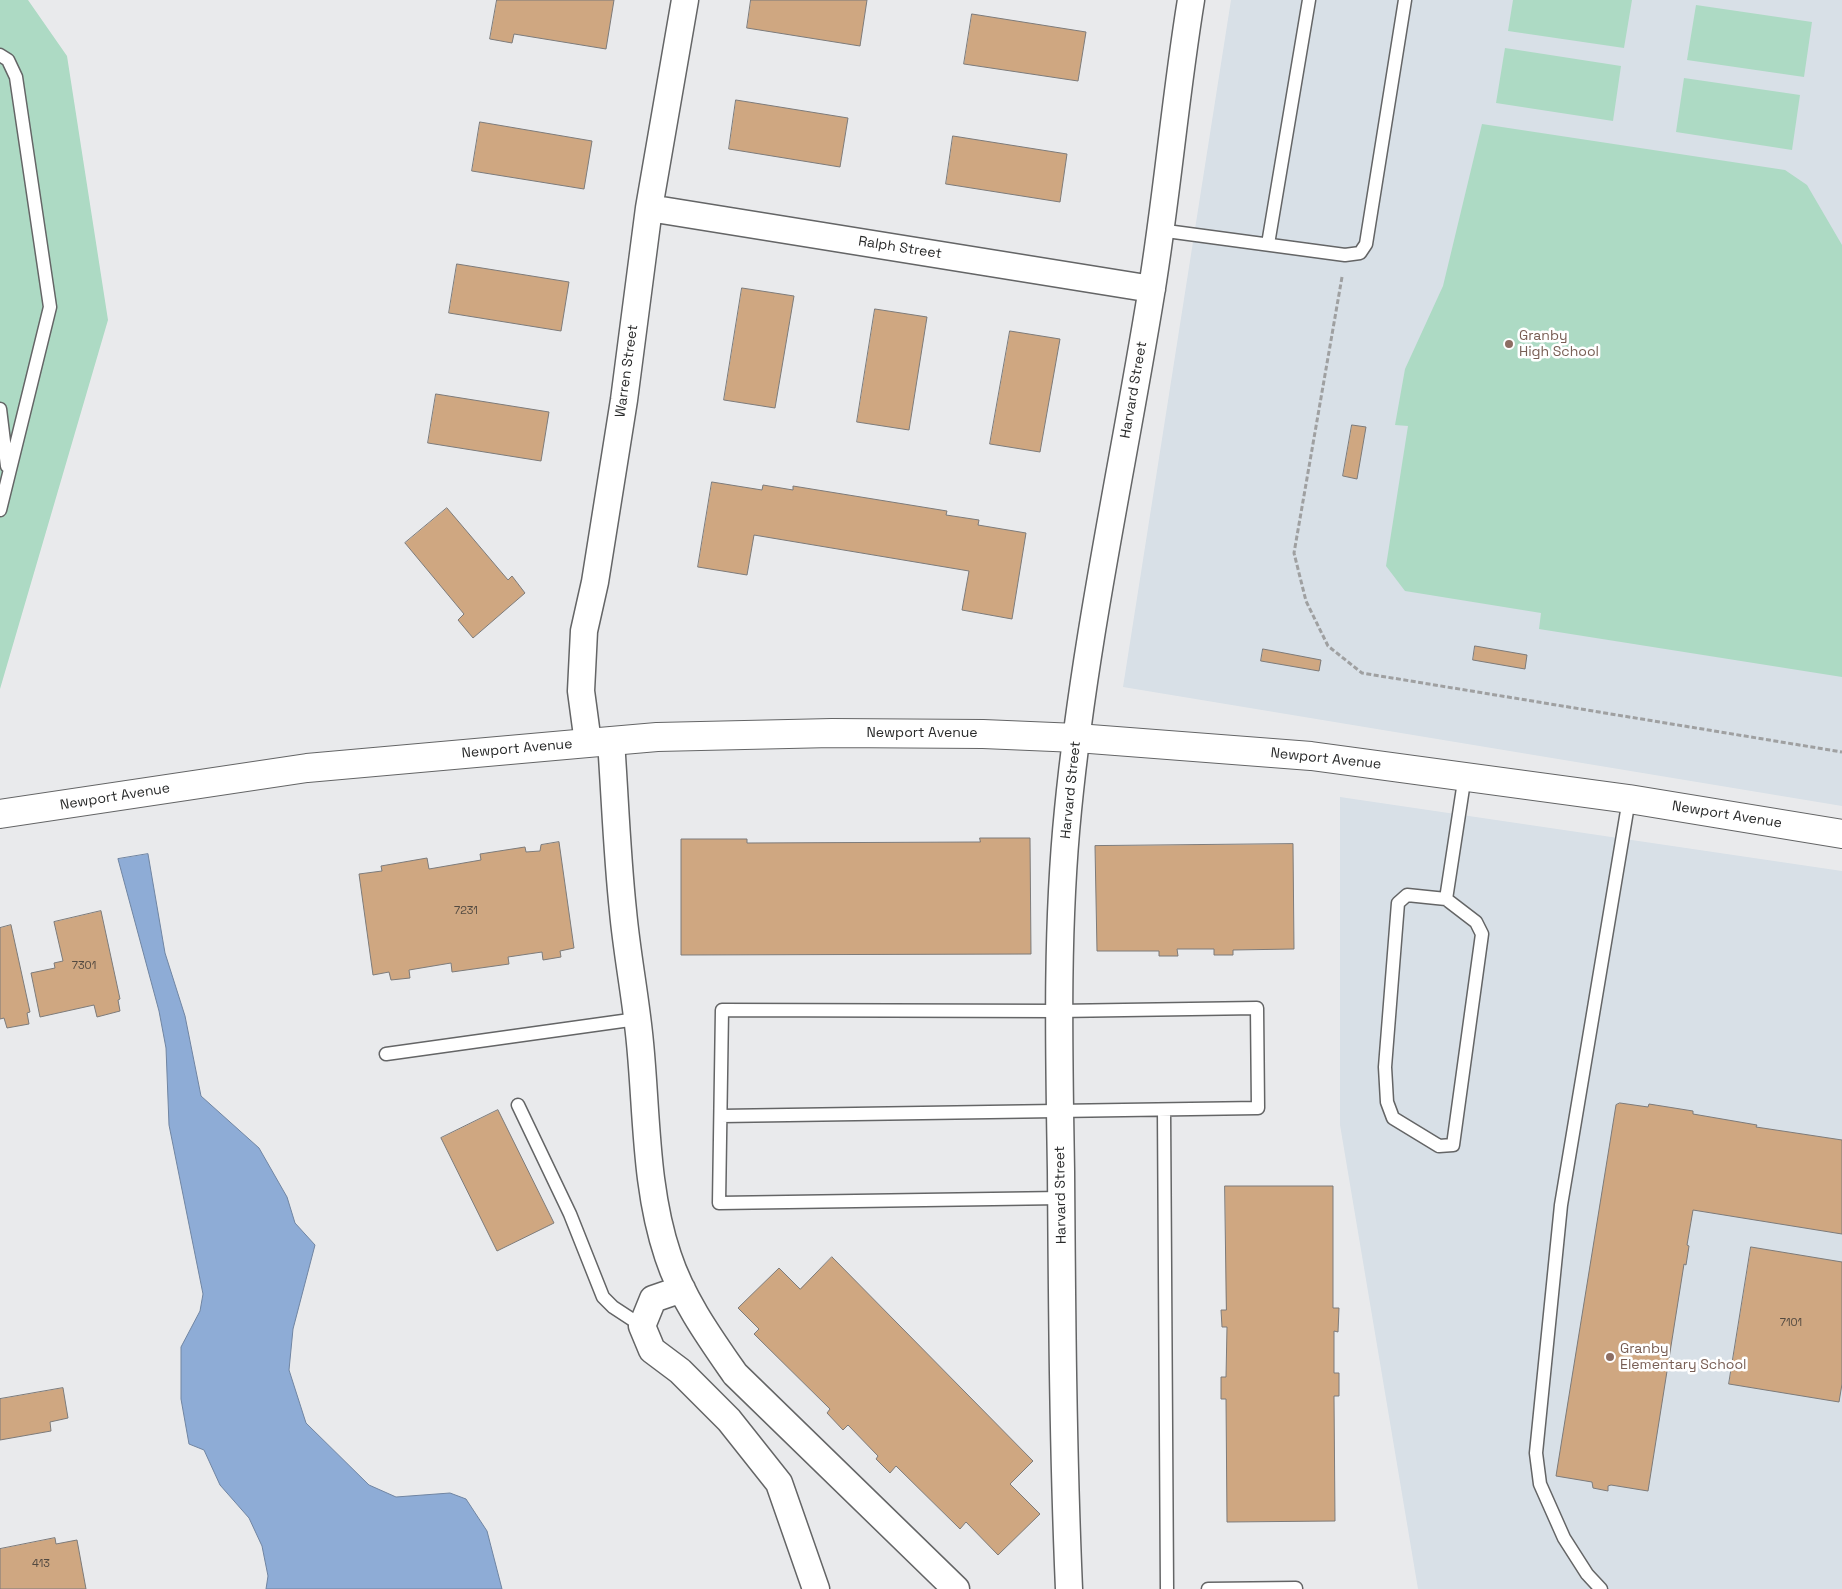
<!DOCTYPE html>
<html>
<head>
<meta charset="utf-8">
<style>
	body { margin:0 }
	canvas { display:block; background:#e9eaec }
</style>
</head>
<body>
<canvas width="1842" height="1589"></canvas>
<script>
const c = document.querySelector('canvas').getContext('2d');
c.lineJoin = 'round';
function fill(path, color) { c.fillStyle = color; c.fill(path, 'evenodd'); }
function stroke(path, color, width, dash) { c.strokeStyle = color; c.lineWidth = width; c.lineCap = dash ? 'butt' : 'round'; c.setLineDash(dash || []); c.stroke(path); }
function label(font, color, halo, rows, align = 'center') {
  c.font = font + ' "Space Grotesk",sans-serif'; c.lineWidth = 5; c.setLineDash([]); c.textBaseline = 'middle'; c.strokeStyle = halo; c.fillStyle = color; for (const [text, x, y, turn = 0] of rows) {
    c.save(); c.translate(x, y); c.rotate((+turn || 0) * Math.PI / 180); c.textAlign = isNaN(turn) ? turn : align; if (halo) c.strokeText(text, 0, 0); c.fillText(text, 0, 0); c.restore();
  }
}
fill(new Path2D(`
	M1231 0H1842V806L1123 687Z
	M1340 797 1842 871V1589H1418L1340 1125Z`), '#d8e0e7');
fill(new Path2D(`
	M0 0H28L67 56 108 320 0 689Z
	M1513 0H1632L1624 48 1508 31Z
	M1696 5 1812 22 1804 77 1687 60Z
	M1505 48 1621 66 1613 121 1496 103Z
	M1684 78 1800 95 1792 150 1676 132Z
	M1482 124 1785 170 1807 185 1842 245V677L1539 629 1541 613 1405 591 1386 566 1408 426 1395 425 1405 369 1443 286Z`), '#addac4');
const water = new Path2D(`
	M148 854 165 953 185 1016 201 1096 259 1148 287 1197 295 1223 315 1245 293 1329 289 1370 306 1423 369 1485 396 1497 450 1493 466 1499 487 1531 502 1589H266L268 1576 262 1546 249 1518 220 1485 204 1450 189 1444 181 1399V1347L200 1311 203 1294 169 1125 166 1048 159 1011 118 859Z`);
fill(water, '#8eacd6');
stroke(water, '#7085a2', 1);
const building = new Path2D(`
	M497 0H614L606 49 514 34 512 43 490 39Z
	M751 0H867L860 46 747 28Z
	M972 14 1086 32 1078 81 964 64Z
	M736 100 848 118 840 167 729 149Z
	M480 122 592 141 584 189 472 171Z
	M953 136 1067 154 1060 202 946 184Z
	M457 264 569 282 561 331 449 313Z
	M742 288 794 296 775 408 724 400Z
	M875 309 927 317 909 430 857 422Z
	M1010 331 1060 339 1040 452 990 444Z
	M436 394 549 412 541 461 428 443Z
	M1352 425 1366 427 1357 479 1343 476Z
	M712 482 762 490 763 485 793 490V486L947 511 946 515 979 520 978 525 1026 533 1012 619 962 610 969 571 754 535 747 575 698 567Z
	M447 508 508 580 512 576 525 593 473 638 458 620 464 614 405 543Z
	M1475 646 1527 655 1525 669 1473 660Z
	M1263 649 1321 660 1319 671 1261 661Z
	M980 838H1030L1031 954 681 955V839H747V843L980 842Z
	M559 842 574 948 560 951 561 957 543 960 542 952 508 957 509 964 452 972 451 963 409 970 410 978 391 980 389 972 373 975 359 874 382 871 381 866 427 858 429 869 481 860 480 854 525 847 526 852 540 851 541 845Z
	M1293 844 1294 949 1233 950V955H1214V949H1177L1178 956H1159V951H1097L1095 846Z
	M101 911 120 999 118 1000 120 1011 97 1017 94 1005 40 1017 31 973 55 968 54 963 63 961 54 922Z
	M11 925 30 1012 27 1013 29 1024 7 1028 4 1018 0 1019V928Z
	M1620 1103 1648 1107 1649 1104 1693 1111V1114L1757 1125 1756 1127 1842 1140V1234L1693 1210 1687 1245 1689 1246 1686 1265 1684 1264 1648 1491 1611 1485 1608 1486V1491L1593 1488 1592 1482 1556 1476 1616 1105Z
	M498 1110 554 1223 497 1251 441 1138Z
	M1225 1186H1333V1308H1339L1338 1332 1334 1331V1373H1339V1396H1334L1335 1521 1227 1522 1226 1399H1221V1377H1226L1227 1327H1222L1221 1310H1226Z
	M1751 1247 1842 1262V1384L1839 1402 1729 1384Z
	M832 1257 1033 1461 1010 1484 1040 1514 998 1555 966 1522 960 1529 896 1466 890 1473 876 1459 878 1456 848 1425 843 1430 827 1413 830 1409 754 1334 759 1329 738 1308 779 1268 800 1289Z
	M63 1388 68 1418 50 1422 51 1431 0 1440V1399Z
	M55 1538 56 1544 77 1540 86 1589H0V1549Z`);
fill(building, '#cfa781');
stroke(building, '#7d7b7a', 1);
const lane = new Path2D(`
	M0 55 8 60 16 77 50 307 0 510
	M1159 230 1345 255 1360 253 1366 244 1405 0
	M1268 244 1309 0
	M0 409 7 466
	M1446 899 1407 895 1398 903 1385 1067 1387 1102 1393 1118 1439 1146 1453 1145 1482 934 1476 922 1446 899 1465 775
	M386 1054 637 1019
	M518 1105 570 1214 603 1297 613 1307 642 1326
	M1164 1110 1167 1589
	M721 1116 1258 1108 1257 1008 1058 1011 722 1010 719 1203 1061 1198
	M1208 1589 1296 1588
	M1601 1589 1587 1574 1564 1538 1540 1484 1536 1453 1561 1205 1629 799`);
const street = new Path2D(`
	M649 208 1152 289
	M611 741C615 798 617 855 623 911 627 955 636 999 640 1043 647 1114 645 1188 668 1256 682 1299 710 1338 735 1374L956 1589
	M588 743 581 691 584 631 595 582 624 400 649 208 685 0
	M682 1289 653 1299 642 1326 652 1350 680 1371 729 1420 779 1483 816 1589
	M1069 1589C1063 1450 1062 1311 1061 1171 1059 1051 1056 930 1068 810 1085 637 1123 466 1151 294 1167 197 1175 98 1191 0`);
const secondary = new Path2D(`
	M0 814 307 768 588 743 657 737 832 733 983 734 1077 738 1311 756 1629 799 1842 834`);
stroke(lane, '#646566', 15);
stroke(street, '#646566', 29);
stroke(secondary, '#646566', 30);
stroke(new Path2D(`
	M1342 277 1294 553 1306 601 1328 646 1362 673 1842 752`), '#9fa0a1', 3, [5, 2.5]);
stroke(lane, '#fff', 12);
stroke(street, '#fff', 26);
stroke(secondary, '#fff', 28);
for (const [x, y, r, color] of [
	[1509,344,5,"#8d6e63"],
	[1610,1357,5,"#8d6e63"]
]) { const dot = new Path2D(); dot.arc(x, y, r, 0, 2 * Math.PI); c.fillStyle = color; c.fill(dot); stroke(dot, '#fff', 2); }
label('11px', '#524940', null, [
	["7231",466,911],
	["7301",84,966],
	["7101",1791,1323],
	["413",41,1564]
]);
label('14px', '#292a2a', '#fff', [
	["Ralph Street",900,248,9],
	["Warren Street",627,371,-82],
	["Harvard Street",1134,390,-80],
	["Newport Avenue",922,733],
	["Newport Avenue",517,749,-5],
	["Newport Avenue",1326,759,6],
	["Harvard Street",1071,790,-84],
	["Newport Avenue",115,797,-9],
	["Newport Avenue",1727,815,9],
	["Harvard Street",1061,1195,-91]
]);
label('14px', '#785e54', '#fff', [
	["Granby",1519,336],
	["High School",1519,352],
	["Granby",1620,1349],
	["Elementary School",1620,1365]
], 'left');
</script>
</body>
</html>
